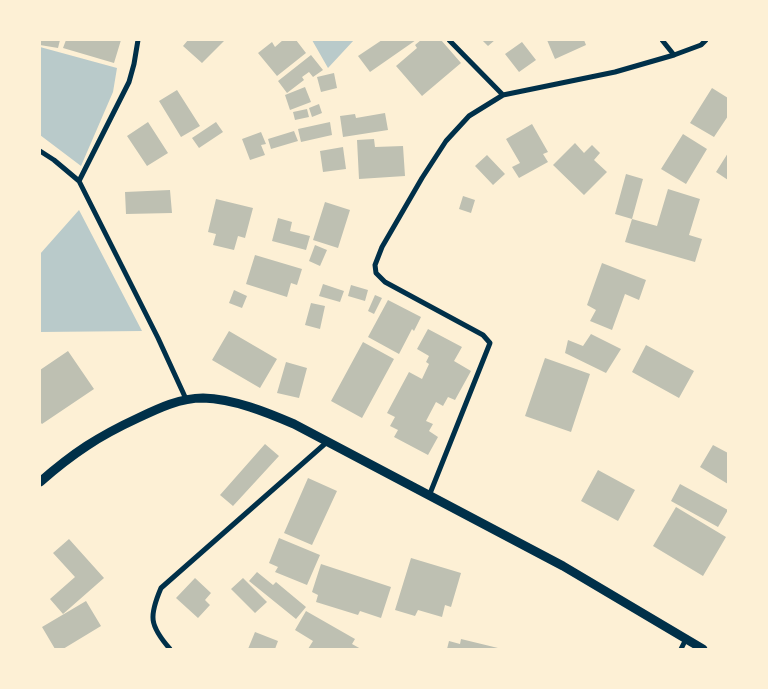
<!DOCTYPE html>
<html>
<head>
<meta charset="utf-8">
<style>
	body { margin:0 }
	#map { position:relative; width:768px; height:689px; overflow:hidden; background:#fdf0d5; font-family:"Noto Serif",serif }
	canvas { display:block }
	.frame { position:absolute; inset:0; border:41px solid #fdf0d5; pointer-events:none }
</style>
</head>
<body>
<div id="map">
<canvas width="768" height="689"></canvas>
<div class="frame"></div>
</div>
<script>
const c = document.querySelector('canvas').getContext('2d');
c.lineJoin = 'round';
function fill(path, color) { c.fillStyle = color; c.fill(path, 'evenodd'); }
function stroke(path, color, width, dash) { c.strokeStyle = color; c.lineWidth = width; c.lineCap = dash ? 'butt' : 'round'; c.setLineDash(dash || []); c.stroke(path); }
fill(new Path2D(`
	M312 40H354L328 68Z
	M40 47 117 68 113 92 81 166 40 135Z
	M79 210 142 331 40 332V254Z`), '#b9caca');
fill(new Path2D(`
	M41 40H60L58 48 40 45Z
	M66 40H121L114 63 63 48Z
	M188 40H225L202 63 183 46Z
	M283 40H296L306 53 277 76 258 53 272 42 275 47Z
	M382 40H416L370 72 358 56Z
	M421 40H441L461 63 422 96 396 66 417 48 415 45Z
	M482 40H495L488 46Z
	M547 40H584L586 45 555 59Z
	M522 42 536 60 519 72 505 54Z
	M311 55 323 70 313 77 309 72 302 77 304 80 287 93 278 81Z
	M334 73 337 88 321 92 317 77Z
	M305 87 311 102 290 110 285 95Z
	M712 88 728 98V116L714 137 690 123Z
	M177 90 200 126 181 137 159 101Z
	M319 104 322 113 312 117 309 108Z
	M307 109 309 117 295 120 293 112Z
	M385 113 388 130 343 137 340 116 355 114 356 118Z
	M148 122 168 153 147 166 127 136Z
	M216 122 223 132 199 148 192 138Z
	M330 122 332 135 301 142 298 129Z
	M532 124 548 152 543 154 548 162 519 178 512 167 520 163 506 139Z
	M294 131 298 141 271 149 268 139Z
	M261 132 266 144 261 145 265 155 250 160 242 139Z
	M683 134 707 149 686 184 661 169Z
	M374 139 375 147 403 146 405 176 359 179 357 140Z
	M575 143 584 153 592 145 600 153 594 160 607 172 584 195 553 165Z
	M343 147 346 169 323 172 320 151Z
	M728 153V180L716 172Z
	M487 155 505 174 493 185 475 166Z
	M626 174 643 179 632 219 657 226 668 189 700 199 689 235 702 239 695 262 625 242 632 219 615 214Z
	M170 190 172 213 126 214 125 192Z
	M463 196 475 200 471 213 459 209Z
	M216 199 253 208 245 238 238 236 234 250 213 245 216 234 208 232Z
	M325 202 350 210 338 248 313 240Z
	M278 218 292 222 290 231 310 236 306 250 272 241Z
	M315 245 327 250 320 266 309 261Z
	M255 255 302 269 297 285 291 283 287 297 246 284Z
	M602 263 646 280 639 300 625 294 612 330 590 321 596 310 587 305Z
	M323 284 344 291 340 302 319 296Z
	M351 285 368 290 365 301 348 296Z
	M234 290 247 296 242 308 229 303Z
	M375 295 382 298 374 314 368 311Z
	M388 300 421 317 414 331 412 329 399 354 368 337Z
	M311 303 325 306 320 329 305 325Z
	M428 329 462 347 454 361 471 371 455 400 448 397 443 406 436 402 426 421 433 424 429 431 438 437 428 455 394 437 398 430 390 426 395 417 387 413 409 372 422 379 429 364 426 362 429 356 417 349Z
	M229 331 277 359 260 388 212 360Z
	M591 334 621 349 606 373 565 353 568 340 583 346Z
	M363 342 394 359 362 418 331 401Z
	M646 345 694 371 679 398 632 372Z
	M68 351 94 389 42 424 40 422V370Z
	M545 358 590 374 571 432 525 416Z
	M286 362 307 368 299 398 277 393Z
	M265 444 279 456 233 506 220 495Z
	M713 445 728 453V484L700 467Z
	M598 470 635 490 618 521 581 501Z
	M308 478 337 491 312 545 284 533Z
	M680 484 728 510 718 527 671 501Z
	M676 507 726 537 703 576 653 546Z
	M279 538 320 555 307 585 275 572 278 567 269 563Z
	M69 539 104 578 63 614 50 599 75 577 53 553Z
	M411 558 461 573 451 607 445 605 442 617 418 610 415 616 395 610Z
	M321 564 391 587 381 618 360 611 358 615 316 602 318 595 312 592Z
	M257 572 273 585 276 582 306 607 296 619 249 581Z
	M195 578 211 593 205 600 210 605 198 618 176 598Z
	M243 578 267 602 255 613 231 589Z
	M86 601 101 626 63 649H55L42 627Z
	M306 611 355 639 352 644 361 649H308L313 641 295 630Z
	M255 632 278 641 275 649H248Z
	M461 639 498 648V649H447L449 641 460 644Z`), '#bec0b2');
stroke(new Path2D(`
	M449 40 503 95
	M662 40 674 55
	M40 151 54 160 79 181 158 338 186 399
	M79 181 129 82 134 64 138 40
	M429 496 490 343 483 335 385 282 376 273 375 265 382 247 422 178 446 141 469 116 503 95 615 72 674 55 701 45 706 40
	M170 649C149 625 149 616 161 588L327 442
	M681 649 686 639`), '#003049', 5);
stroke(new Path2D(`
	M40 482C73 453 99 436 138 418 159 408 180 398 203 398 234 399 266 412 294 424L563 566 703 649`), '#003049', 9);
</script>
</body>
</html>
